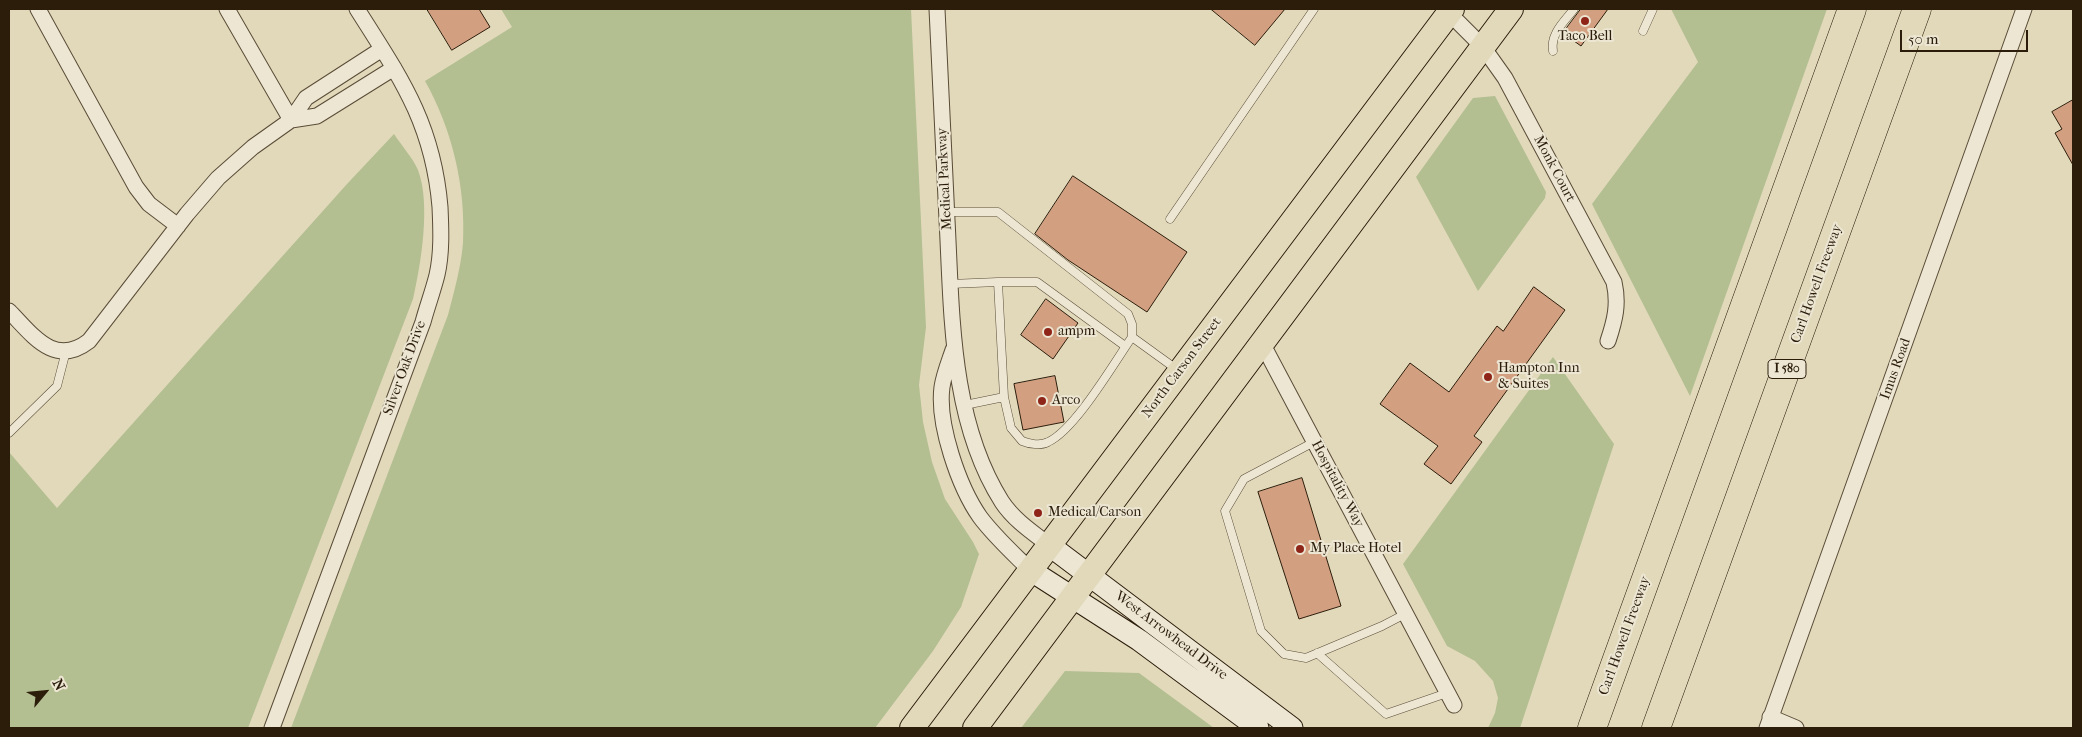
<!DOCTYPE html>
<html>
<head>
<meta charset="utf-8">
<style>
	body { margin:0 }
	#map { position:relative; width:2082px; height:737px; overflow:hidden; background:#e2d9bb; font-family:"IM FELL French Canon",serif }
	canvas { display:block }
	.frame { position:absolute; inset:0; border:10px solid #2c1d0b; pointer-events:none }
	.north { position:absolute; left:20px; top:667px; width:50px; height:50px; -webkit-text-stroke:4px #ece6d3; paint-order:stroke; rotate:62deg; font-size:14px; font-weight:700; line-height:20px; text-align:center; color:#2c1d0b }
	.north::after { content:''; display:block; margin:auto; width:18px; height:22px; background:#2c1d0b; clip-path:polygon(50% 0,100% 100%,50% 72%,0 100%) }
	.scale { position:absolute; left:1900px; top:30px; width:128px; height:22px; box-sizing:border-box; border:2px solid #2c1d0b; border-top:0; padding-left:6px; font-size:15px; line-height:18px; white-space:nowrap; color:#2c1d0b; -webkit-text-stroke:4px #ece6d3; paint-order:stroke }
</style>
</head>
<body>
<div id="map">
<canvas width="2082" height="737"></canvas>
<div class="frame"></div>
<div class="north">N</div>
<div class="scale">50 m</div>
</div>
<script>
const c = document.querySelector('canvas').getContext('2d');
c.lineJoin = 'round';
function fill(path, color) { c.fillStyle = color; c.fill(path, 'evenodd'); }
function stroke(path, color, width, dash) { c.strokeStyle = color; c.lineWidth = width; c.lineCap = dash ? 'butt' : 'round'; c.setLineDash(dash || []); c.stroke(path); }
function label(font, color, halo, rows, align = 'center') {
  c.font = font + ' "IM FELL French Canon",serif'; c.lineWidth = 4; c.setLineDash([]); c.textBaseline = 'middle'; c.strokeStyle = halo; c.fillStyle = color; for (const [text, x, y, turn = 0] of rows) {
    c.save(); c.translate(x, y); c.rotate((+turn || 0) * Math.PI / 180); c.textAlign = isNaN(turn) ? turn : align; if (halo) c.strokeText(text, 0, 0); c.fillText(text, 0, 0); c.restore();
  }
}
fill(new Path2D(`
	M501 9H911L926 327 919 385 923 422 932 462 945 499 973 542 979 554 961 607 933 651 875 728H291L448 315C454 292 461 267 463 243 466 187 452 129 425 81L512 27Z
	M1671 9H1827L1690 396 1592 204 1698 62Z
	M1495 96 1546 192 1545 198 1478 291 1416 177 1473 98Z
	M394 134C401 145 413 158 418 170 431 204 421 264 413 299L248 728H9V452L57 508 347 184Z
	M1553 357 1614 444 1520 728H1488L1495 713 1498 698 1493 681 1475 661 1447 646 1403 564Z
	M1065 671 1139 673 1214 728H1021Z`), '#b3bf91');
const building = new Path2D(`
	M427 9H479L490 27 452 50Z
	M1211 9H1285L1255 45Z
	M1581 9H1608L1581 46 1563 33Z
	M2073 100V165L2055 133 2062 129 2052 112Z
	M1073 176 1187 252 1147 312 1068 260 1035 234Z
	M1534 287 1565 310 1474 436 1482 442 1451 484 1424 464 1438 446 1380 404 1410 363 1449 392 1497 326 1503 331Z
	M1046 299 1078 323 1053 359 1021 335Z
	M1055 376 1064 422 1023 430 1014 384Z
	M1302 478 1341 606 1299 619 1258 492Z`);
fill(building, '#d29f81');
stroke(building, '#2c1d0b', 1);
const service = new Path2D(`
	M1643 31 1653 9
	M1553 51C1550 34 1564 22 1574 9
	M947 212H998L1128 314 1132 324V337
	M1170 219 1314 9
	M998 282H1037L1125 346
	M950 284 998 282 1004 397
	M965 405 1004 397 1011 428 1022 441C1029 444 1041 446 1048 442 1075 430 1114 363 1132 337L1179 371
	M9 433 57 386 66 351
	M1314 442 1244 479 1225 511 1261 631 1284 654 1306 658 1382 626 1405 614
	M1317 653 1386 714 1447 693`);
const minor = new Path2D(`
	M38 9 136 187 149 204 178 226
	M227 9 291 120
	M937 9C940 79 944 150 947 220 952 313 950 420 1002 502 1014 520 1032 532 1049 545
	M1449 13 1483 47 1505 78 1614 282C1619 304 1615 320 1608 341
	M291 120 317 116 394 68
	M9 311C32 334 54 368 89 341L187 214 218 178 253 147 291 120 306 98 382 49
	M1262 343 1454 705
	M953 350C949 362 944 374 942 387 937 424 959 487 980 517 995 537 1013 553 1030 570
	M1770 717 1796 728
	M272 728 423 322C427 307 433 291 437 275 442 253 441 229 440 207 433 123 400 77 357 9
	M1767 728 2024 9`);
const secondary = new Path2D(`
	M1049 545 1292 728
	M1030 570 1139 640 1258 728`);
const primary = new Path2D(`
	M912 728 1452 9
	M975 728 1511 9`);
const motorway = new Path2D(`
	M1592 728 1852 9
	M1656 728 1917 9`);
stroke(service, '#5a4c37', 9);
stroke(minor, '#5a4c37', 17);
stroke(secondary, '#2c1d0b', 23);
stroke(primary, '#2c1d0b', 26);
stroke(motorway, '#2c1d0b', 29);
stroke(service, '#ece6d3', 8);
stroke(minor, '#ece6d3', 15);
stroke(secondary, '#ece6d3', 21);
stroke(primary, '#e2d9bb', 24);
stroke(motorway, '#e2d9bb', 28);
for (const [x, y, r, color] of [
	[1585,21,5,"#8f2418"],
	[1048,332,5,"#8f2418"],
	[1488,377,5,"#8f2418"],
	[1042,401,5,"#8f2418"],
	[1038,513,5,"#8f2418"],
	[1300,549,5,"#8f2418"]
]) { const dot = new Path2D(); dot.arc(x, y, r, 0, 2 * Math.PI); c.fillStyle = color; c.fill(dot); stroke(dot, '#ece6d3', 2); }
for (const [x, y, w] of [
	[1787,369,38]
]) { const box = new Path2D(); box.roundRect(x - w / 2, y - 9.5, w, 19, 4); c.fillStyle = '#ece6d3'; c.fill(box); stroke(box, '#2c1d0b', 1); }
label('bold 12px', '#2c1d0b', null, [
	["I 580",1787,369]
]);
label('14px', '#2c1d0b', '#ece6d3', [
	["Taco Bell",1585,37,"center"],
	["ampm",1058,332],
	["Hampton Inn",1498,369],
	["& Suites",1498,385],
	["Arco",1052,401],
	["Medical/Carson",1048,513],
	["My Place Hotel",1310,549]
], 'left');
label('14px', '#2c1d0b', '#ece6d3', [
	["Monk Court",1554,169,62],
	["Medical Parkway",945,179,-93],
	["Carl Howell Freeway",1817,284,-70],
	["Silver Oak Drive",405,368,-70],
	["North Carson Street",1182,368,-53],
	["Imus Road",1896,369,-70],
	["Hospitality Way",1337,484,62],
	["West Arrowhead Drive",1171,636,37],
	["Carl Howell Freeway",1625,636,-70]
]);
</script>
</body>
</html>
